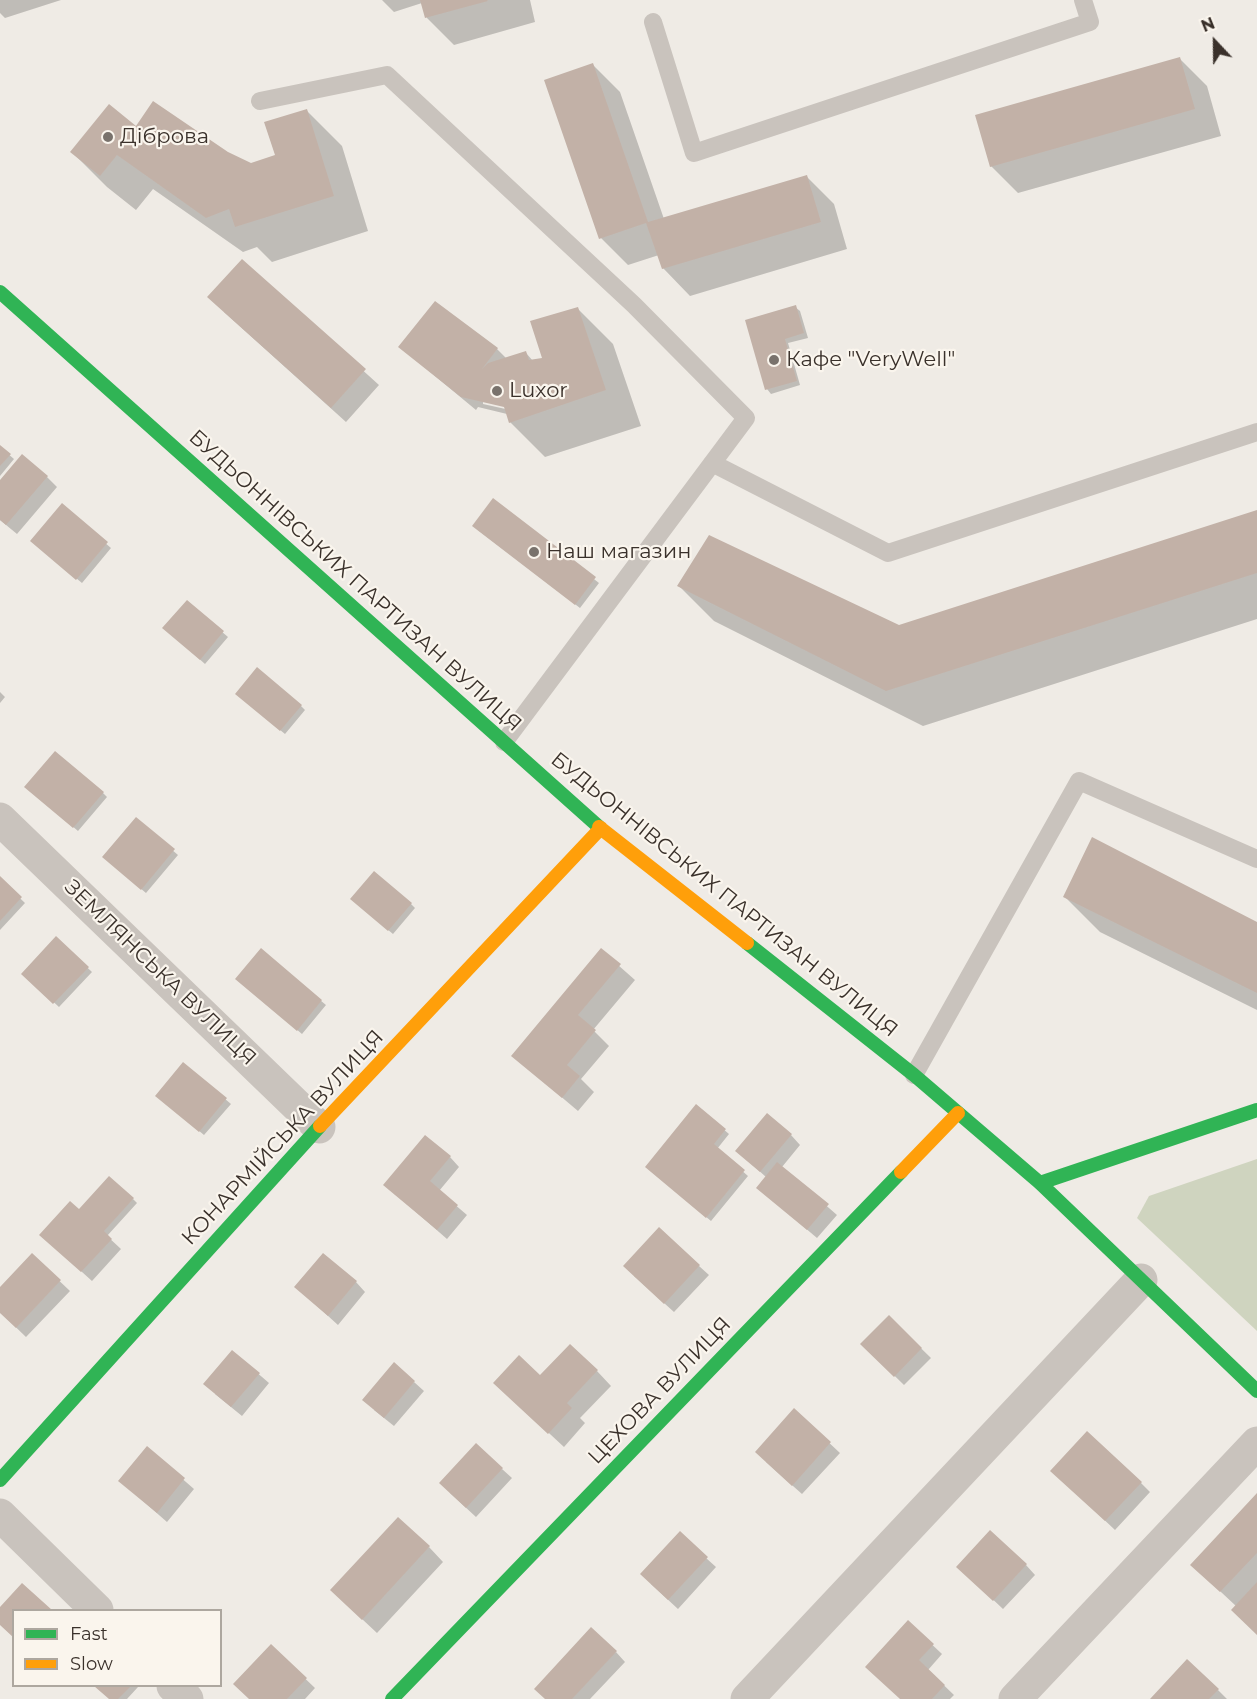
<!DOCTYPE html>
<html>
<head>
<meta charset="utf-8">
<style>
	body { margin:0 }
	#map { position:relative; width:1257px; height:1699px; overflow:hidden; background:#efebe5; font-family:Montserrat,sans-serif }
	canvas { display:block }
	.legend { position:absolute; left:12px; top:1609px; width:210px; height:78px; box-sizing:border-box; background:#faf5ed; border:2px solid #ada79f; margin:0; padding:8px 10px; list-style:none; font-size:18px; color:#3a312b }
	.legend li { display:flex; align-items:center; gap:12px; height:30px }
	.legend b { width:30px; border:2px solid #ada79f }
	.north { position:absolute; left:1185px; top:12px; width:60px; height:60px; -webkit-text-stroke:4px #faf5ed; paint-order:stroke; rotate:338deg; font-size:16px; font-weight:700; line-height:24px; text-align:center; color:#3a312b }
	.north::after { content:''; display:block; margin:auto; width:21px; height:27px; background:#3a312b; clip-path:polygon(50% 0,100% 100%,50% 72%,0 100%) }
</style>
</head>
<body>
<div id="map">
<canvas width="1257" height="1699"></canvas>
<ul class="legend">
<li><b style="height:8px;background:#30b455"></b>Fast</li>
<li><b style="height:8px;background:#ff9f0a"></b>Slow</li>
</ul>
<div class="north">N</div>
</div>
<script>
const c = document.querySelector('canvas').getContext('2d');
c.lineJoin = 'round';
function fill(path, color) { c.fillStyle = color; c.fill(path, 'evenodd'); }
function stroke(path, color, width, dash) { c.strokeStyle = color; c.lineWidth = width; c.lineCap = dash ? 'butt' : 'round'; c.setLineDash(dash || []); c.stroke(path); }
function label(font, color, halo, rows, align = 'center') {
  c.font = font + ' Montserrat,sans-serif'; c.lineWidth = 4.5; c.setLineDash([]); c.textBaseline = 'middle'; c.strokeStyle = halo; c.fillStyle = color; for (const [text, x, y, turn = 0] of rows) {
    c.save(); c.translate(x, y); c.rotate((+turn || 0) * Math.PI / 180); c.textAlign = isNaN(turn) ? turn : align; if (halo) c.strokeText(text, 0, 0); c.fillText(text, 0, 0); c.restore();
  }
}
fill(new Path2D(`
	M1257 1159V1331L1137 1218 1149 1196Z`), '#cfd4bf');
fill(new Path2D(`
	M0 0H61L5 18 0 13Z
	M382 0H530L535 22 454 45 427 18 422 3 394 12Z
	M1180 59 1207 86 1221 136 1018 193 991 166Z
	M593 65 620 92 664 219 807 177 834 204 847 249 690 296 663 268 659 255 628 265 601 238Z
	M306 110 342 146 368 231 272 262 257 247 243 252 153 189 136 210 107 187 72 152 137 128 228 154 251 164 276 156Z
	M242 261 379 385 346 422 224 312Z
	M795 307 800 311 808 338 788 343 800 385 771 394 767 389Z
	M578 309 613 344 641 426 545 457 510 422 507 414 478 407 476 410 400 347 497 349 507 359 526 353 533 361 544 359ZM483 400 511 407 510 410 483 404Z
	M0 447 14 459 0 476Z
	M47 477 57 487 17 534 0 520V482Z
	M493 500 599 583 580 608 478 530Z
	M62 506 111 548 82 583 36 545Z
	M1257 511V619L923 726 714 621 679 586 899 627Z
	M187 602 228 637 205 664 169 632Z
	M0 692 5 697 0 703Z
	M241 698 301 706 305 710 285 734Z
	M31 791 103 793 107 797 78 831Z
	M136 819 178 855 146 893 109 862Z
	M0 879 25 903 0 930Z
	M1065 897 1257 924V1010L1100 932Z
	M357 904H411L415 908 393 934Z
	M56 938 92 972 59 1007 23 974Z
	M601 950 635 980 593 1030 609 1046 581 1079 594 1092 578 1111 513 1056Z
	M261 951 326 1005 302 1034 242 983Z
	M184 1064 231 1104 204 1135 162 1100Z
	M697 1107 729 1134 717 1149 748 1176 711 1221 651 1171Z
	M791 1135 800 1145 782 1167 837 1215 817 1238 758 1188 766 1177 737 1151Z
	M450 1157 459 1167 439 1191 467 1215 447 1239 385 1185Z
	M133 1199 137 1203 107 1236 121 1249 92 1281 51 1244 87 1218Z
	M32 1255 70 1291 26 1337 0 1312V1289Z
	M699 1266 709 1275 674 1312 634 1276Z
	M356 1282 365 1292 338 1325 296 1287Z
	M889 1317 931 1358 904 1385 862 1344Z
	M233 1352 269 1383 242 1416 215 1394Z
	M597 1371 611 1386 580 1418 585 1423 564 1447 510 1397 540 1377Z
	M414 1382 424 1391 394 1426 374 1410Z
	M794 1410 840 1453 802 1494 766 1462Z
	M147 1448 194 1489 167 1522 120 1481Z
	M502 1469 512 1478 476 1517 450 1493Z
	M1062 1480 1141 1483 1150 1492 1115 1530Z
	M1257 1495V1633L1236 1606 1207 1579Z
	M429 1547 443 1562 377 1633 347 1605Z
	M706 1558 716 1567 678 1609 651 1584Z
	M1026 1565 1035 1575 1003 1609 968 1576Z
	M908 1622 942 1654 928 1670 954 1695 950 1699H901Z
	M271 1646 315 1688 305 1699H251Z
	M616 1652 625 1662 590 1699H546Z
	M96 1686H136L138 1687 127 1699H110Z
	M1218 1690 1227 1699H1152Z`), '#0003');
fill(new Path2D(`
	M420 0H487L488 1 425 18Z
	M1180 57 1195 109 990 167 975 115Z
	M593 63 648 222 807 175 821 222 662 269 646 223 599 239 544 80Z
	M153 101 228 152 251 163 275 155 264 122 307 109 334 196 235 227 229 209 206 218 117 155 100 176 70 152 109 104 136 126Z
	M242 259 366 369 331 408 207 297Z
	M435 301 498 348 482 369 488 363 526 351 529 360 542 358 530 321 578 307 606 390 509 423 504 407 461 397 398 347Z
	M796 305 804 333 785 339 797 381 765 390 745 320Z
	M0 445 11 454 0 466Z
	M22 454 48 476 6 525 0 520V480Z
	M493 498 596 577 575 605 472 526Z
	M62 503 108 542 76 580 30 541Z
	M1257 510V573L886 691 677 586 709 535 899 625Z
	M187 600 224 631 200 660 162 628Z
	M257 667 302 705 280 731 235 694Z
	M55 751 104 792 73 828 24 787Z
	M136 817 175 849 141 890 102 857Z
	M1092 837 1257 922V993L1063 897Z
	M374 871 412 903 388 931 350 899Z
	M0 876 22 897 0 921Z
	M56 936 89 967 53 1004 21 974Z
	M261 948 322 1000 297 1031 235 979Z
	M601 948 621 964 578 1015 596 1030 567 1065 580 1076 562 1098 511 1056Z
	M183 1062 227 1098 199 1132 155 1096Z
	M696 1104 726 1129 714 1144 745 1170 706 1218 645 1167Z
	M767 1113 792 1134 760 1172 735 1151Z
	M425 1135 451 1156 430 1181 458 1205 437 1230 383 1185Z
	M777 1162 829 1204 807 1230 756 1188Z
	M109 1176 134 1198 104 1231 112 1239 81 1272 39 1235 70 1201 79 1209Z
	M659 1227 700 1265 664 1304 623 1266Z
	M32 1253 61 1280 16 1328 0 1313V1287Z
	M323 1253 357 1281 328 1316 294 1287Z
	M889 1315 922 1348 894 1377 860 1344Z
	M570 1344 598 1370 567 1403 572 1408 548 1434 493 1383 519 1355 540 1375Z
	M232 1350 260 1373 231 1407 203 1384Z
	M394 1362 415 1381 384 1418 362 1400Z
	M794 1408 831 1442 792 1486 755 1452Z
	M1087 1431 1142 1482 1105 1521 1050 1471Z
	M476 1443 503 1468 466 1508 439 1483Z
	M147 1446 185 1478 157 1513 118 1481Z
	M1257 1493V1553L1220 1592 1190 1565Z
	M398 1517 430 1546 362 1620 330 1590Z
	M990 1530 1027 1564 993 1601 956 1567Z
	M680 1531 708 1557 668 1600 640 1574Z
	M1257 1582V1635L1231 1610Z
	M22 1583 52 1610H14V1638L0 1625V1607Z
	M908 1620 934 1644 919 1660 945 1685 932 1699H900L865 1667Z
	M591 1627 617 1651 572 1699H545L534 1689Z
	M271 1644 307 1678 287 1699H249L233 1684Z
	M1187 1659 1219 1689 1209 1699H1150Z
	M94 1686H131L118 1699H109Z`), '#c2b1a7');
stroke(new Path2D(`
	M653 22 694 153 1090 22 1083 0
	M260 101 387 75 634 305 746 418 504 742
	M712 463 888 553 1257 432
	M914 1075 1079 781 1257 859`), '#c9c3bd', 18);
stroke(new Path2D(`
	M0 819 319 1127
	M0 1515 97 1610
	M173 1686 187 1699
	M747 1699 1141 1280
	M1015 1699 1257 1443`), '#c9c3bd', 33);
stroke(new Path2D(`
	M0 292 599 827
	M747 943 914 1075 1040 1183 1257 1391
	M1040 1183 1257 1110
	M0 1480 320 1126
	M392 1699 901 1172`), '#30b455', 14);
stroke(new Path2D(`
	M599 827 747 943
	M320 1126 601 828
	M901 1172 958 1113`), '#ff9f0a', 14);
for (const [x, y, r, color] of [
	[108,137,6,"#79726c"],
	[774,360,6,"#79726c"],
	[497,391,6,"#79726c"],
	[534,552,6,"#79726c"]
]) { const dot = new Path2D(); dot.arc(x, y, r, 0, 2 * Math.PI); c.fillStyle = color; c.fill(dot); stroke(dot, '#faf5ed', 2); }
label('21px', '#3a312b', '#faf5ed', [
	["Діброва",120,137],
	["Кафе \"VeryWell\"",786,360],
	["Luxor",509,391],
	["Наш магазин",546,552]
], 'left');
label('21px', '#3a312b', '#faf5ed', [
	["БУДЬОННІВСЬКИХ ПАРТИЗАН ВУЛИЦЯ",355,581,42],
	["БУДЬОННІВСЬКИХ ПАРТИЗАН ВУЛИЦЯ",724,895,39],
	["ЗЕМЛЯНСЬКА ВУЛИЦЯ",160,973,44],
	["КОНАРМІЙСЬКА ВУЛИЦЯ",283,1138,-47],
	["ЦЕХОВА ВУЛИЦЯ",660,1391,-46]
]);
</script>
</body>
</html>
